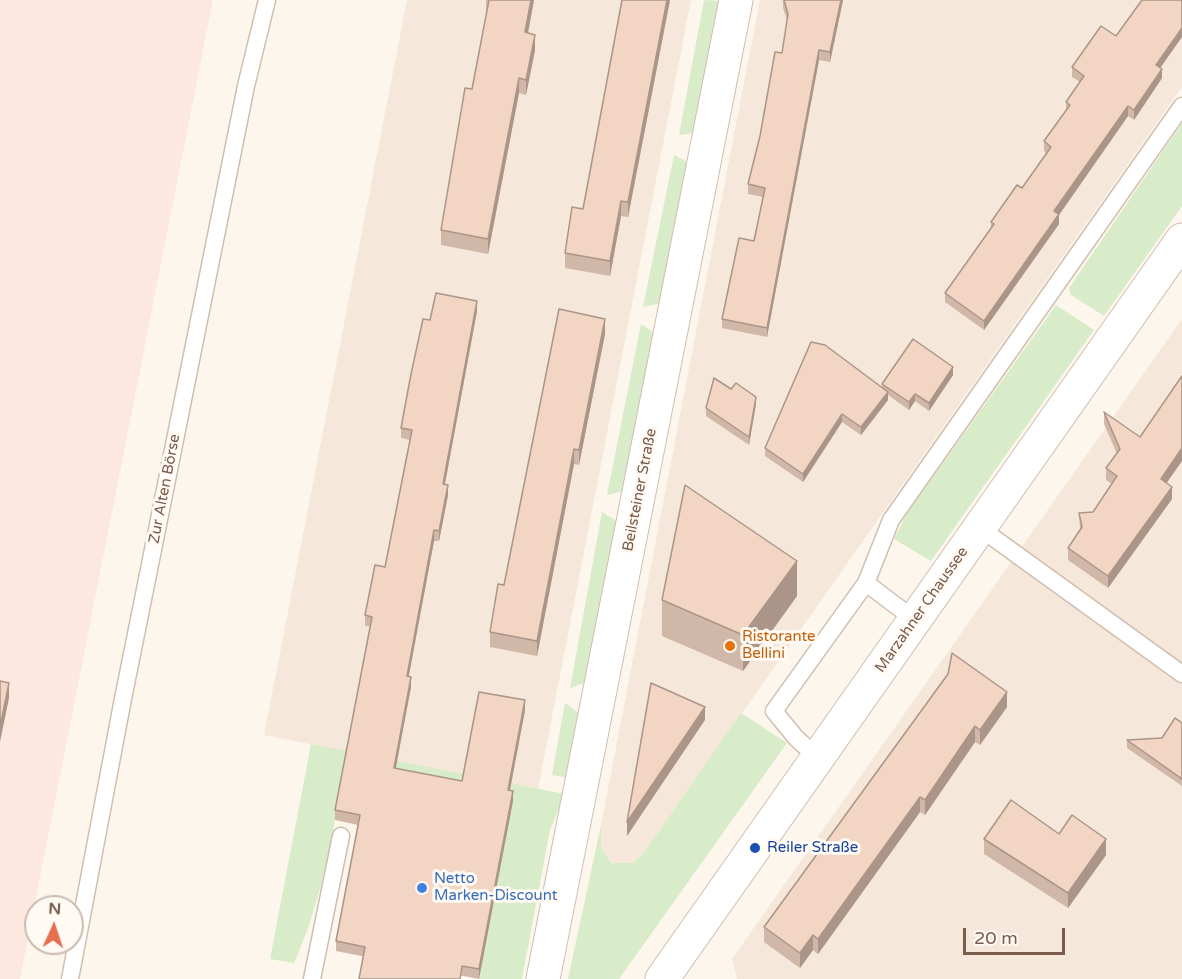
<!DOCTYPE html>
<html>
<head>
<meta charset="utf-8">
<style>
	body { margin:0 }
	#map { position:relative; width:1182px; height:979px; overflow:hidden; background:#fdf6ec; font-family:"Varela Round",sans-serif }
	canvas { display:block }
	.north { position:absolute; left:24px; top:895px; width:60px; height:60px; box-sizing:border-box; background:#fffaf3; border:2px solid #cabbb1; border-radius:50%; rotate:3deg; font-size:16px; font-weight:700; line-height:24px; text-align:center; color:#7a5c4d }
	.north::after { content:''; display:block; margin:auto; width:21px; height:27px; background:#e76f51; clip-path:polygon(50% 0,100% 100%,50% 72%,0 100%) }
	.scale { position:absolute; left:963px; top:928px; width:102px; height:27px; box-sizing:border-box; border:3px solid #7a5c4d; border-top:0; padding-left:8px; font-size:18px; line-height:21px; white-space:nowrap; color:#7a5c4d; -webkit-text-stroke:4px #fffaf3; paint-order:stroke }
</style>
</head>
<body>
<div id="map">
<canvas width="1182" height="979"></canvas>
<div class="north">N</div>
<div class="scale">20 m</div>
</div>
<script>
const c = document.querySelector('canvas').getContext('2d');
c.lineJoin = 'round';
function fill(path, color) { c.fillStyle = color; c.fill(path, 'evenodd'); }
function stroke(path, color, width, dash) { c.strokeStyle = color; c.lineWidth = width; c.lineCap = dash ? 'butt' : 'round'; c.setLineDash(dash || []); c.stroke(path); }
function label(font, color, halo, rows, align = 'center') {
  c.font = font + ' "Varela Round",sans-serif'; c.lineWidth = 6; c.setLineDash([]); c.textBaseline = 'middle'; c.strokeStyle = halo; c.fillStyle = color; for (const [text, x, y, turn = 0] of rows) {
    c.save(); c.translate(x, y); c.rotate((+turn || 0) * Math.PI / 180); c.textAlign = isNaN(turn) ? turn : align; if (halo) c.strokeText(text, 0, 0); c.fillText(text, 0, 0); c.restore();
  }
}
fill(new Path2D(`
	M407 0H691L538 789 264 735Z
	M760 0H1182V87L643 854 633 863H613L601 848V825Z
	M1182 319V979H737L732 959Z`), '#f5e8da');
fill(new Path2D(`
	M0 0H213L20 979H0Z`), '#fde8e0');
fill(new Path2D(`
	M704 0 719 1 695 133 679 135Z
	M1182 123V206L1104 316 1071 295 1069 288Z
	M674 155 689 163 661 303 643 307Z
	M1056 305 1094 330 931 561 894 539 908 512Z
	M641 324 656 334 625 491 607 495Z
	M602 512 618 522 587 682 570 688Z
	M565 703 580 714 568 778 552 775Z
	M741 713 787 743 619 979H568L601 825V848L612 863H633L643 854Z
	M311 744 565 794 550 830 522 979H479L513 801 345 770C332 835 322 902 294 963L270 959Z`), '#d8ecc9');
const service = new Path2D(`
	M980 528 1182 674
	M866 583 915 620
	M818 758 796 738 774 711 866 583 891 520 1182 106
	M70 979 122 704 246 86 267 0
	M312 979 341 836`);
const minor = new Path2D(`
	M543 979 736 0`);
const tertiary = new Path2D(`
	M662 979 1182 240`);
stroke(service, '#d1beb0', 19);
stroke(minor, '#d1beb0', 35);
stroke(tertiary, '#d1beb0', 35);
stroke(service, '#fff', 16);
stroke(minor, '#fff', 33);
stroke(tertiary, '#fff', 33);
fill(new Path2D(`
	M486 0H534L528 33 535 50 526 95 519 93 488 254 441 245V230L472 89 488 9H486Z
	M670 0 628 217 621 216 610 276 565 268V253Z
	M783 0H843L830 62 819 60 767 337 722 328V319L754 241 763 197 748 194V184L782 53 787 20 783 8Z
	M1072 67 1160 68 1162 78 1134 120 1128 116 1059 215V224L984 330 945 302V293L991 229V222L1022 188 1046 153 1044 151V141L1066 111V102L1080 82 1072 77Z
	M477 311 445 484 448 495 439 541H434L408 676 411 687 395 768 462 781 525 710 510 790 513 801 479 979 336 951V941L358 825 335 820V810L370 626H365V615L385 567 410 440 401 438V428Z
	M605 334 579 465 574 464 537 656 490 647V632L504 585Z
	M953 375 929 411 915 401 909 410 888 395V400L861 435 842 422 803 482 765 456V448L882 388V384Z
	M756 404 749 445 706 416V408Z
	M1104 412 1167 483 1172 499 1108 588 1068 560V548L1080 530 1079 513 1093 512 1112 484 1106 480V468L1117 454 1104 424Z
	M797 596 743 671 662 636V600Z
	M948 674 1007 707 980 745 975 742 925 815 920 812 818 954 813 950 800 968 764 942V927Z
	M1182 723V786L1127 748V740L1162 738Z
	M984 839 1106 855 1068 908 984 854Z`), '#d1b7a8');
fill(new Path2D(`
	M531 0H534L525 48V32Z
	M667 0H670L628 217V202Z
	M841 0H843L830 62V52Z
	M1182 28V37L1156 74V65Z
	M535 35V50L526 95V80Z
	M819 50V60L767 337V328Z
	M1162 69V78L1134 120V110Z
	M519 78V93L488 254V239Z
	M1128 106V116L1059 215V224L984 330V321L1054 211Z
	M621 201V216L610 276V261Z
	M477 301V311L443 494V484Z
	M605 319V334L579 465V450Z
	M953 367V375L929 411V403Z
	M888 392V400L861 435V427Z
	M915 394V401L909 410V402Z
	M756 397V404L749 445V437Z
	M842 414V422L803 482V474Z
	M1182 448V461L1161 491V479Z
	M574 449V464L537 656V641Z
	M448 485V495L439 541V531Z
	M1172 487V499L1108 588V576Z
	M434 530V541L407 686V676Z
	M797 561V596L743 671V635Z
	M411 677V687L394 778V768Z
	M9 683V698L0 742V727Z
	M1007 692V707L980 745V730Z
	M525 700V710L508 800V790Z
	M705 707V720L627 836V822Z
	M975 726V742L925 815V800Z
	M513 791V801L479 979V969Z
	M920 797V812L818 954V939Z
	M1106 839V855L1068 908V893Z
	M813 935V950L800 968V953Z`), '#aa9588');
const building = new Path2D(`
	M489 0H531L525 32 535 35 526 80 519 78 488 239 441 230 465 88 472 89Z
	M622 0H667L628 202 621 201 610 261 565 253 572 207 583 209Z
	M784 0H841L830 52 819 50 767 328 722 319 739 238 754 241 765 188 748 184 760 136 775 52 782 53 788 14Z
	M1142 0H1182V28L1156 65 1162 69 1134 110 1128 106 1054 211 1059 214 984 321 945 293 994 224 991 222 1017 185 1022 188 1051 147 1044 141 1070 105 1066 102 1084 76 1072 67 1101 26 1116 36Z
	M436 293 477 301 443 484 448 485 439 531 434 530 407 676 411 677 394 768 462 781 479 692 525 700 508 790 513 791 479 969 462 966 460 979H359L365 947 336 941 360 815 335 810 372 617 365 615 375 565 385 567 412 430 401 428 411 374 423 319 430 320Z
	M559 309 605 319 579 450 574 449 537 641 490 632 498 584 504 585Z
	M913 339 953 367 929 403 915 394 909 402 882 384Z
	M811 342 825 345 888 392 861 427 842 414 803 474 765 448Z
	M1182 376V448L1161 479 1172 487 1108 576 1068 548 1082 527 1079 513 1093 512 1117 476 1106 468 1120 449 1104 412 1140 437Z
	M714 378 731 389 736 383 756 397 749 437 706 408Z
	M685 485 797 561 743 635 662 600Z
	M952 653 1007 692 980 730 975 726 925 800 920 797 818 939 813 935 800 953 764 927 948 674Z
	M0 681 9 683 0 727Z
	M651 683 705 707 627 822Z
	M1175 718 1182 723V779L1127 740 1162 738Z
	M1011 800 1059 834 1072 815 1106 839 1068 893 984 839Z`);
fill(building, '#f3d5c3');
stroke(building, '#aa9588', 1.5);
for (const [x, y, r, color] of [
	[730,646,6,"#e8710a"],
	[755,848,6,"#1a4fb4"],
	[422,888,6,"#3f7fe0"]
]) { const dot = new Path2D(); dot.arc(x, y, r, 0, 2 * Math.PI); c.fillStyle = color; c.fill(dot); stroke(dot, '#fffaf3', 2); }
label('15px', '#7a5c4d', '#fffaf3', [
	["Zur Alten Börse",165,489,-79],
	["Beilsteiner Straße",640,490,-79],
	["Marzahner Chaussee",922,610,-55]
]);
label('15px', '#c56008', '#fffaf3', [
	["Ristorante",742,637],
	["Bellini",742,654]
], 'left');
label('15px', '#164399', '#fffaf3', [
	["Reiler Straße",767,848]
], 'left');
label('15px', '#366cbe', '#fffaf3', [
	["Netto",434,879],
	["Marken-Discount",434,896]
], 'left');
</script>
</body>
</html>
